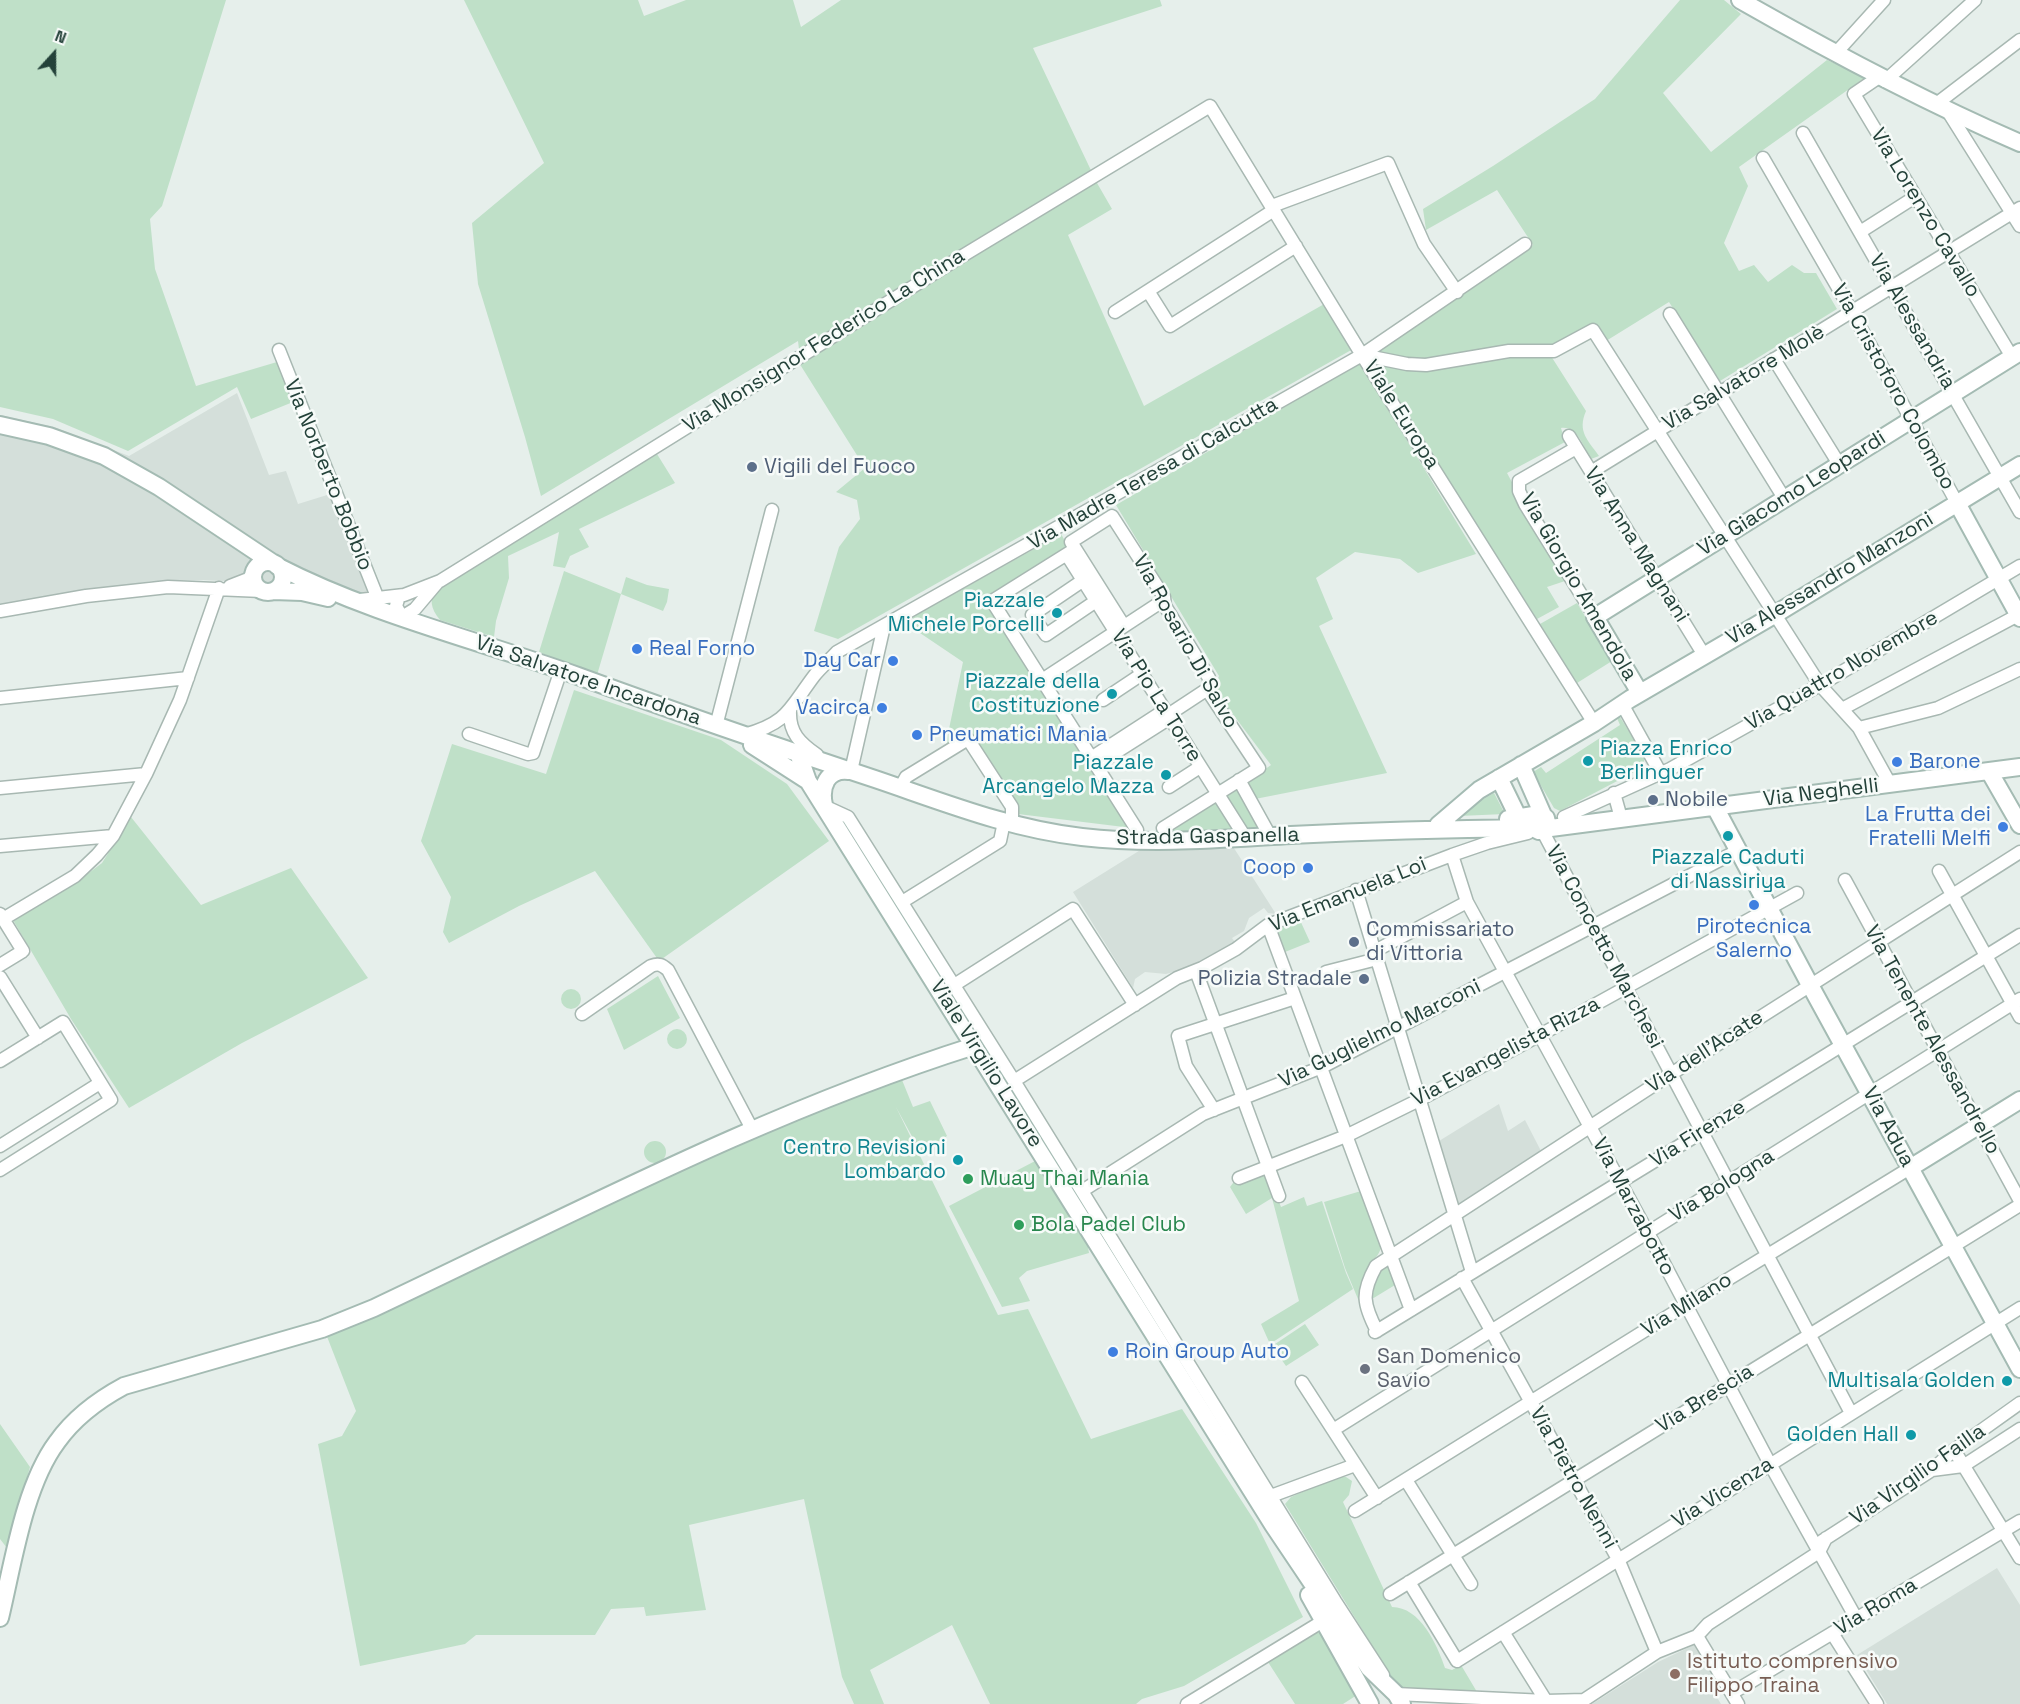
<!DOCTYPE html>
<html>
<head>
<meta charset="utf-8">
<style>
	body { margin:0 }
	#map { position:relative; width:2020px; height:1704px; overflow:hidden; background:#e6efeb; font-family:"Space Grotesk",sans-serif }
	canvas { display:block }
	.north { position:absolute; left:24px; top:24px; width:60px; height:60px; -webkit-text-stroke:4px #f7fbf9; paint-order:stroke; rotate:21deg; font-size:16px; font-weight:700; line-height:24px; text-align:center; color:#24423a }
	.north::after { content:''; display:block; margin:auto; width:21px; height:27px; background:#24423a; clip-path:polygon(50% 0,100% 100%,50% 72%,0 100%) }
</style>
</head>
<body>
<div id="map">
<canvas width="2020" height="1704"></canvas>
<div class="north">N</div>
</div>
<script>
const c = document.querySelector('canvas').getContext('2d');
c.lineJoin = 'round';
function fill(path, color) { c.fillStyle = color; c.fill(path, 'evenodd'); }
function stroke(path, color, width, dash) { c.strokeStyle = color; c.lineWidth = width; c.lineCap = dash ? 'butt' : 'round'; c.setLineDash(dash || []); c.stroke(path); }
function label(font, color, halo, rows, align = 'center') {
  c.font = font + ' "Space Grotesk",sans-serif'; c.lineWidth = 5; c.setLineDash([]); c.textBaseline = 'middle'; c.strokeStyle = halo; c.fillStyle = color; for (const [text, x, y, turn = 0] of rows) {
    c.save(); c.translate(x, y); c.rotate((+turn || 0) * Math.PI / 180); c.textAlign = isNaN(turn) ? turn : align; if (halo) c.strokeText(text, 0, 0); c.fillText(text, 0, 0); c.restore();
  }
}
fill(new Path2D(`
	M237 393 269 475 286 471 298 504 340 491 383 591 357 597 303 587 254 583 203 580 151 581 0 606V415L54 427 129 456Z
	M1232 845 1276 914 1268 913 1264 908 1249 918 1244 931 1232 938 1235 942 1184 969 1166 974 1145 972 1135 979 1133 988 1073 892 1142 849Z
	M1499 1104 1508 1131 1525 1120 1541 1151 1457 1206 1439 1141Z
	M1997 1568 2020 1605V1704H1887L1857 1655Z
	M1694 1645 1719 1686 1713 1691 1721 1704H1592L1658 1662Z`), '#d4dfda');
fill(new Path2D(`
	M0 0H226L162 206 150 219 155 269 196 386 277 362 293 402 251 419 237 387 128 451 53 419 0 407Z
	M464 0H638L644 16 686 0H793L801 27 841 0H1160L1162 6 1033 48 1097 183 1112 209 1068 235 1144 406 1326 303 1353 349 838 639 814 631 839 547 860 519 857 500 836 492 865 468 801 366 798 341 541 496 525 437 478 284 472 223 544 163Z
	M1680 0H1724L1741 14 1663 93 1711 152 1827 60 1866 77 1739 167 1748 186 1724 243 1739 271 1754 265 1768 282 1792 265 1804 273H1816L1837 309 1720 381 1669 302 1606 341 1600 328 1551 356 1586 411C1577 432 1588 440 1599 456L1591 459C1583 447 1578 426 1561 428L1565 442 1507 473 1565 581 1547 587 1559 607 1537 619 1373 363 1375 352 1533 245 1497 190 1426 230 1423 209 1493 166 1595 99Z
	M1360 363 1476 554 1418 573 1400 559 1355 552 1316 578 1333 619 1319 626 1387 773 1255 799 1247 782 1271 765 1214 689 1219 676 1116 505Z
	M657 454 675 483 579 529 589 547 570 556 565 568 553 566 559 532 508 556 509 578 496 621 494 637 440 620C420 595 440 587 459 574Z
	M1061 534 1068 546 985 598 1132 828 1018 814 1017 802 972 734 945 748 963 662 920 633 912 617Z
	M564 571 621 594 626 577 647 585 669 589 667 602 663 611 621 594 597 675 539 652Z
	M1577 603 1612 661 1577 683 1540 624Z
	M574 690 721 740 787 784 829 841 659 961 595 871 519 906 449 943 443 932 451 897 421 841 452 744 546 774Z
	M1620 717 1645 757 1642 768 1560 811 1554 808 1533 772 1541 767 1546 773 1620 725 1617 718Z
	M1238 783 1267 834 1148 839Z
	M1494 793 1505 814 1459 816 1469 807Z
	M131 817 201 905 291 868 368 978 242 1043 129 1108 71 1019 13 920 78 881 102 863Z
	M1299 918 1310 942 1285 952 1276 928Z
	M658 976 680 1018 624 1050 607 1009Z
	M561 999a10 10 0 1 1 20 0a10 10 0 1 1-20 0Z
	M667 1039a10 10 0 1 1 20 0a10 10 0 1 1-20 0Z
	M900 1075 913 1107 930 1101 947 1136 921 1153 896 1107 998 1315 1028 1309 1091 1439 1182 1409 1256 1523 1303 1617 1184 1686 1142 1699 1136 1704H990L952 1625 870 1670 884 1704H854L842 1677 804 1499 689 1525 706 1610 646 1616 644 1607 611 1609 595 1635H476L465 1644 360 1666 318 1444 342 1436 356 1411 326 1334 438 1287 578 1215 666 1174Z
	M644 1152a11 11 0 1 1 22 0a11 11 0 1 1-22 0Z
	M1037 1160 1091 1245 1088 1247 1089 1253 1027 1271 1019 1278 1030 1301 1002 1307 949 1206Z
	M1267 1169 1281 1207 1304 1197 1307 1206 1322 1201 1346 1273 1353 1289 1270 1344 1261 1324 1299 1301 1272 1198 1246 1214 1230 1187 1236 1179Z
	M1361 1191 1381 1247C1379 1256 1373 1260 1368 1267 1361 1280 1363 1297 1363 1311L1345 1268 1324 1202Z
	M1387 1262 1395 1285 1372 1299C1365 1284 1378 1273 1387 1262Z
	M1305 1324 1319 1345 1286 1366 1272 1346Z
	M0 1424 30 1467 7 1548 0 1539Z
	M1336 1477H1346L1352 1481 1349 1495 1343 1502 1392 1607C1420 1607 1437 1644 1445 1668L1452 1670 1461 1665 1477 1692 1400 1688 1395 1683 1285 1504 1291 1497Z
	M1315 1632 1323 1634 1357 1695 1343 1704H1295L1268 1662Z`), '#bfe0c8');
const street = new Path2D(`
	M1835 54 1884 0
	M1879 77 1854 94 2012 357
	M1885 81 1975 0
	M1935 105 2020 40
	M1949 113 2020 226
	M1803 133 2020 512
	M1763 158 1852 312 1957 503
	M1272 206 1388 163 1424 244 1457 292
	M1860 232 1915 197
	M1148 291 1170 326 1296 246
	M1115 312 1274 210
	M1670 314 1784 498
	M279 350 378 599
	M1362 355 1407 364 1426 365 1509 351H1554L1593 330 1820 685 1859 728 1890 784
	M1774 359 1839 464
	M1569 436 1704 655
	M1576 448 1519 481V491L1525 504 1595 617
	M1591 472 2020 208
	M1075 549 992 601 1137 830
	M1067 555 1245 837
	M1088 577 1032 615 1046 635 1096 601
	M230 586 248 579 253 574
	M399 596 396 606 402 617 415 609 437 583
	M360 600 404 595 440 581 959 258 1210 106 1362 355 1594 723
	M0 611 86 596 168 587 262 591
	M1124 626 1071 542 1112 516 1164 597 1165 606 1209 678 1210 694 1259 768 1163 828
	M1042 680 1164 600
	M0 698 188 678
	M1103 700 1142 674
	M1622 704 1661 774
	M1842 709 2020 614
	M790 711C789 733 800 743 817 755
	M1168 715 1209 688
	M716 726 772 510
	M1859 728 1938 708 2020 669
	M469 734 528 754 533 753 561 670
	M744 735C788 723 789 709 814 676 821 667 830 660 837 652L1362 355 1525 244
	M1091 758 1165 710
	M1096 765 1170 718
	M851 771 884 626
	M1239 780 1270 836
	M1169 787 1200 767
	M0 788 146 774
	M900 788 906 777 968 739 1012 807V823
	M1614 793 1621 818
	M824 806 848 817 1014 1081 1335 1601 1383 1675
	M1564 817 1670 769 1820 685 2020 566
	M1542 830 1851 1413
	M0 846 113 836
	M1452 855 1467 902 1648 1233 1770 1464 1856 1618
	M1939 871 2020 1017
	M1845 880 2020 1201
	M1356 890 1472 1272
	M902 902 1000 841 1004 822
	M0 914 23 951 0 965
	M3 919 75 876 97 855 113 836 146 774 180 700 219 588
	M1268 925 1411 1310
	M1375 951 1467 902
	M1196 971 1279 1196
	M1326 972 1377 959
	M0 977 38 1038
	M948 989 1073 909 1135 1005
	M582 1014 651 966C659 963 662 965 668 970L752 1129
	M0 1061 63 1022 111 1100 0 1170
	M1014 1081 1177 978 1202 968 1236 949 1268 925 1452 855 1487 843 1528 833
	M1214 1110 1186 1066 1178 1036 1295 998
	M0 1146 100 1083
	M1239 1178 1346 1136 1421 1099 1540 1035 1797 893
	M1082 1191 1203 1114 1322 1067 1739 850
	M1462 1278 1618 1559 1657 1652
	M1377 1331C1363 1304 1361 1293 1376 1266L1671 1074 2020 852
	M1375 1332 1702 1132 2020 935
	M1302 1382 1377 1498
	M1333 1430 2020 999
	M1954 1450 2020 1558
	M1932 1470 1963 1466 2020 1429
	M1406 1480 1471 1584
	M1271 1496 1355 1465
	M1355 1511 1686 1305 1910 1168
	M1822 1541 1932 1470 1954 1450 2020 1403
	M1409 1582 1457 1661 2020 1308
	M1390 1594 2020 1205
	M1503 1632 1546 1701
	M1832 1633 1877 1704
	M1697 1636 1738 1704
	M1393 1689 1396 1694 1546 1701 1584 1700 1657 1652 1697 1636 1708 1624 1819 1552 1826 1538
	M1732 1693 2020 1521
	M1187 1704 1323 1621`);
const secondary = new Path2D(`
	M1740 0C1831 52 1923 101 2020 143
	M0 425 49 436 104 456 159 487 273 563
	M1957 503 2020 618
	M253 577a15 15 0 1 1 30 0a15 15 0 1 1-30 0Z
	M277 566C372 615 478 640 578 676 676 712 775 746 875 779 943 802 1010 829 1082 837 1152 845 1221 839 1291 835 1372 831 1452 829 1533 828
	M273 591 302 592 328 598
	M1640 693 1595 617 2020 352
	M752 745 808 781
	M798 753 808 781 1273 1525 1369 1668 1396 1694 1402 1704
	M1521 765 1543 815
	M1989 771 2020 825
	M1499 778 1519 819 1526 823
	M824 805C820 787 827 768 849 771
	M1715 807 1810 985 2020 1369
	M1508 819 1540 814 1546 818C1548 824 1546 829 1539 831L1533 828 1530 823 1533 816
	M1438 825 1479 790 1594 723 1630 699 1774 615 2020 465
	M1543 829 2020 767
	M1910 1168 2020 1100
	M1309 1595 1370 1704
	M0 1618C13 1564 24 1486 57 1442 74 1418 98 1400 124 1386L322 1329 374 1308C571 1215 765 1112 974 1046`);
stroke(street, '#a8b8b2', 15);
stroke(secondary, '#a4bbb3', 20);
stroke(street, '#fff', 12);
stroke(secondary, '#fff', 16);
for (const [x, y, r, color] of [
	[752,467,6,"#5c6f8a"],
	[1057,613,6,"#0f9aa8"],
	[637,649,6,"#3f7fe0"],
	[893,661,6,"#3f7fe0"],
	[1112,694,6,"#0f9aa8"],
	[882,708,6,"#3f7fe0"],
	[917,735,6,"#3f7fe0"],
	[1588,761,6,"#0f9aa8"],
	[1897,762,6,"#3f7fe0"],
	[1166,775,6,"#0f9aa8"],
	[1653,800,6,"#5c6f8a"],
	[2003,827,6,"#3f7fe0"],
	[1728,836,6,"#0f9aa8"],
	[1308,868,6,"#3f7fe0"],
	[1754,905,6,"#3f7fe0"],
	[1354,942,6,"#5c6f8a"],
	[1364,979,6,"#5c6f8a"],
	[958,1160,6,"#0f9aa8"],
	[968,1179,6,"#2e9e5b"],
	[1019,1225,6,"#2e9e5b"],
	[1113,1352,6,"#3f7fe0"],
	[1365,1369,6,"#6b7280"],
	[2007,1381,6,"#0f9aa8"],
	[1911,1435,6,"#0f9aa8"],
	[1675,1674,6,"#8d6e63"]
]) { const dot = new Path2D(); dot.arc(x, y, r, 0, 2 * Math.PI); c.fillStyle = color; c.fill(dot); stroke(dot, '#f7fbf9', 2); }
label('21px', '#24423a', '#f7fbf9', [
	["Via Lorenzo Cavallo",1925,213,59],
	["Via Alessandria",1912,322,60],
	["Via Monsignor Federico La China",824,341,-32],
	["Via Salvatore Molè",1744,378,-31],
	["Via Cristoforo Colombo",1893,387,61],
	["Viale Europa",1401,415,58],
	["Via Madre Teresa di Calcutta",1153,474,-30],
	["Via Norberto Bobbio",328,475,68],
	["Via Giacomo Leopardi",1792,494,-32],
	["Via Anna Magnani",1636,545,58],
	["Via Alessandro Manzoni",1830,579,-31],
	["Via Giorgio Amendola",1578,587,60],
	["Via Rosario Di Salvo",1185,642,61],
	["Via Quattro Novembre",1842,671,-30],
	["Via Salvatore Incardona",588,681,19],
	["Via Pio La Torre",1156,696,58],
	["Via Neghelli",1821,793,-7],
	["Strada Gaspanella",1208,837,-1],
	["Via Emanuela Loi",1348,895,-22],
	["Via Concetto Marchesi",1604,947,62],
	["Via Guglielmo Marconi",1380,1034,-26],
	["Via Tenente Alessandrello",1932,1040,61],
	["Via Evangelista Rizza",1506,1052,-28],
	["Via dell'Acate",1705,1052,-33],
	["Viale Virgilio Lavore",986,1064,58],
	["Via Adua",1888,1127,62],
	["Via Firenze",1698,1134,-32],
	["Via Bologna",1722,1186,-32],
	["Via Marzabotto",1633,1207,62],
	["Via Milano",1687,1305,-32],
	["Via Brescia",1705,1399,-32],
	["Via Virgilio Failla",1918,1475,-35],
	["Via Pietro Nenni",1573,1478,61],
	["Via Vicenza",1723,1493,-32],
	["Via Roma",1876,1607,-31]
]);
label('21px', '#4e5e75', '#f7fbf9', [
	["Vigili del Fuoco",764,467],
	["Nobile",1665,800],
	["Commissariato",1366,930],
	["di Vittoria",1366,954],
	["Polizia Stradale",1352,979,"right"]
], 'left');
label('21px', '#0d838f', '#f7fbf9', [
	["Piazzale",1045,601],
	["Michele Porcelli",1045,625],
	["Piazzale della",1100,682],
	["Costituzione",1100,706],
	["Piazza Enrico",1600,749,"left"],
	["Berlinguer",1600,773,"left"],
	["Piazzale",1154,763],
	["Arcangelo Mazza",1154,787],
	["Piazzale Caduti",1728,858,"center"],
	["di Nassiriya",1728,882,"center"],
	["Centro Revisioni",946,1148],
	["Lombardo",946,1172],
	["Multisala Golden",1995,1381],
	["Golden Hall",1899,1435]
], 'right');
label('21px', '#366cbe', '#f7fbf9', [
	["Real Forno",649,649],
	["Day Car",881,661,"right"],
	["Vacirca",870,708,"right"],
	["Pneumatici Mania",929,735],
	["Barone",1909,762],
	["La Frutta dei",1991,815,"right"],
	["Fratelli Melfi",1991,839,"right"],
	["Coop",1296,868,"right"],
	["Pirotecnica",1754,927,"center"],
	["Salerno",1754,951,"center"],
	["Roin Group Auto",1125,1352]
], 'left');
label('21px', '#27864d', '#f7fbf9', [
	["Muay Thai Mania",980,1179],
	["Bola Padel Club",1031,1225]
], 'left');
label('21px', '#5b616d', '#f7fbf9', [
	["San Domenico",1377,1357],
	["Savio",1377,1381]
], 'left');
label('21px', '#785e54', '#f7fbf9', [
	["Istituto comprensivo",1687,1662],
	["Filippo Traina",1687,1686]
], 'left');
</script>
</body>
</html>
